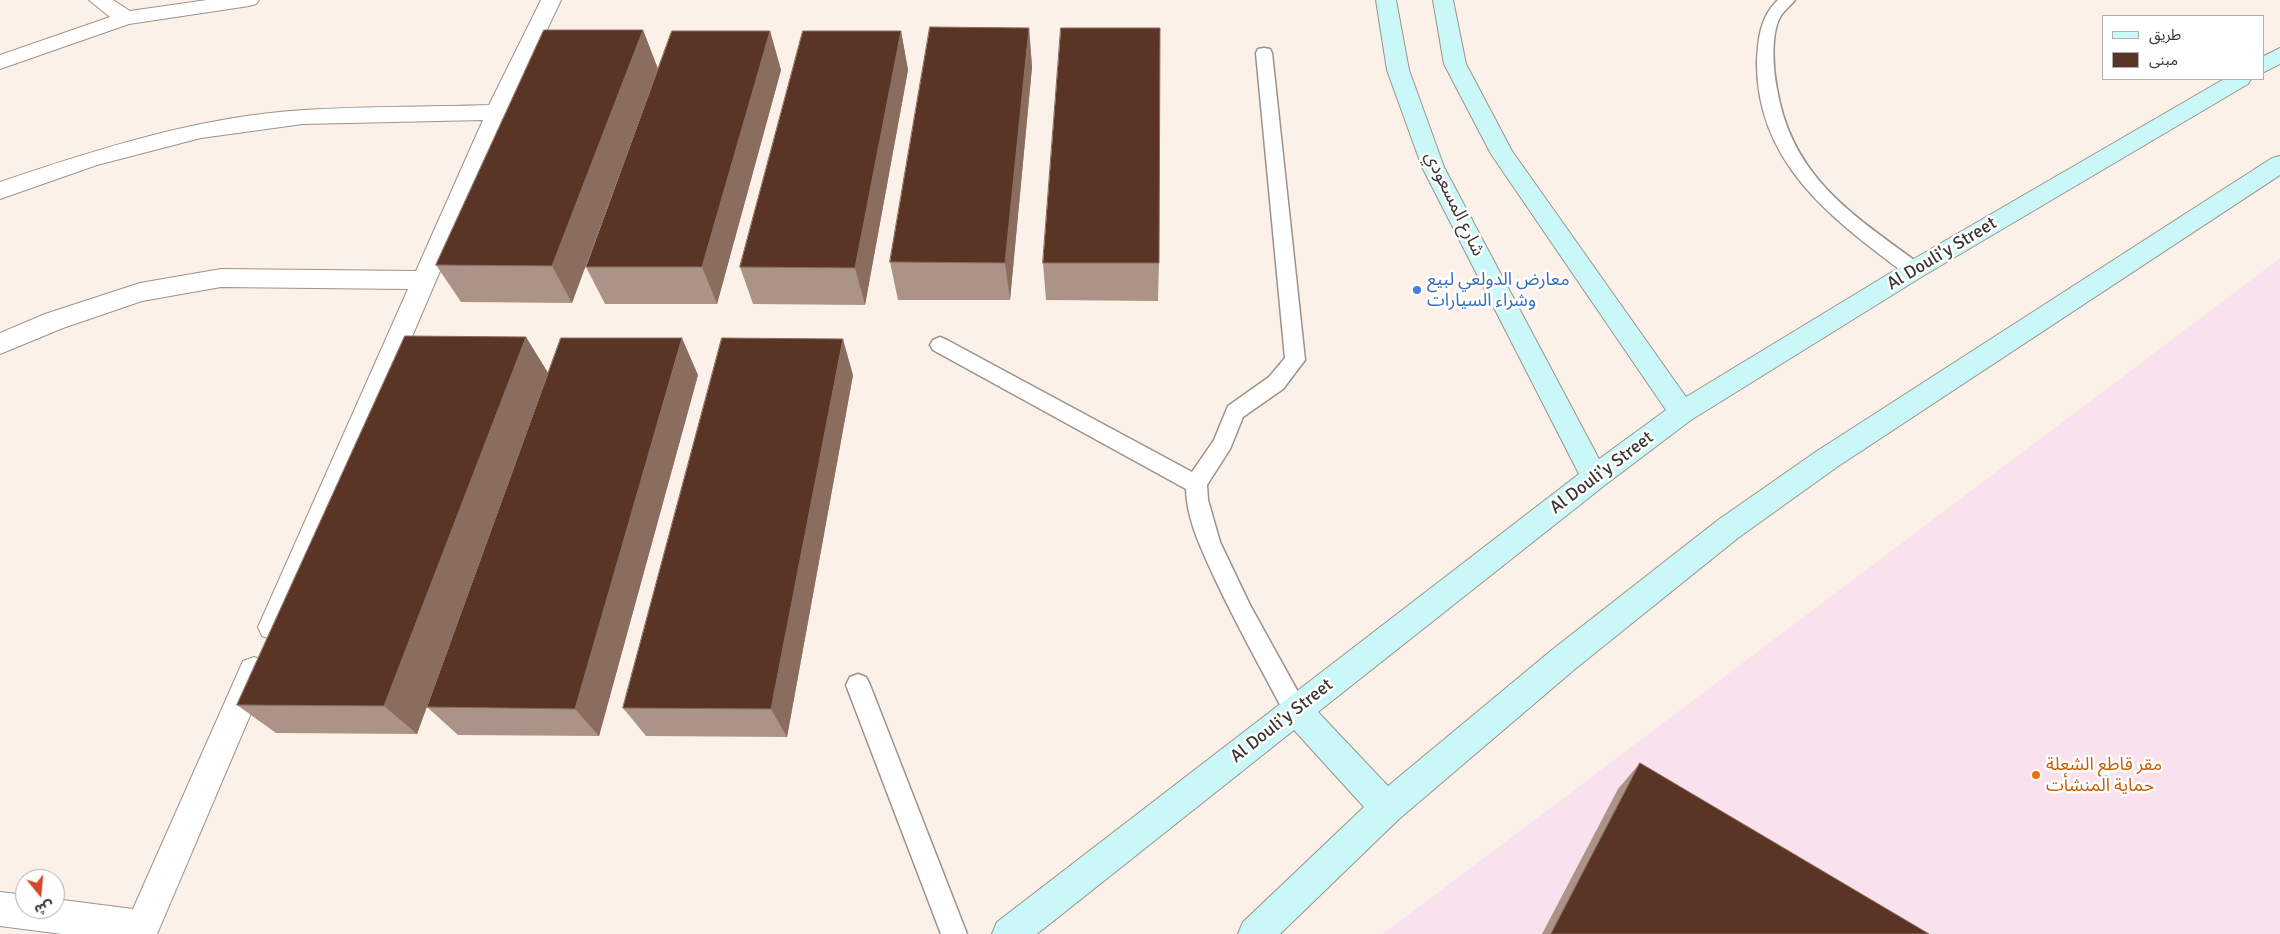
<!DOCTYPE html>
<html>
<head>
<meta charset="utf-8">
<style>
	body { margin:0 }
	#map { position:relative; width:2280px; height:934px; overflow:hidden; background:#fcf1e9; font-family:Signika,"Noto Sans Arabic",sans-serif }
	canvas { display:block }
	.legend { position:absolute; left:2102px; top:15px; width:162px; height:65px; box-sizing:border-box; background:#fff; border:1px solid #b0afad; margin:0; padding:6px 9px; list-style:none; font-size:15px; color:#3a3633 }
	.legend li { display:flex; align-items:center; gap:10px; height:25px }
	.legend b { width:25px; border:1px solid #b0afad }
	.north { position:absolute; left:15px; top:869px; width:50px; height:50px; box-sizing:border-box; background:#fff; border:1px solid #b0afad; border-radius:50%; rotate:163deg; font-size:14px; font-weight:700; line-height:20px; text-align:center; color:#3a3633 }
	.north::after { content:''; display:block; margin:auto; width:18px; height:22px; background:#d3482d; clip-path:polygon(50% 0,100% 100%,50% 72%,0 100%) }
</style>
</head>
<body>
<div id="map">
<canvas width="2280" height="934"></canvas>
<ul class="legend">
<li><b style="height:6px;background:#caf8f8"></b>طريق</li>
<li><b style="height:14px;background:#5a3526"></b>مبنى</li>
</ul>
<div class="north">ش</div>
</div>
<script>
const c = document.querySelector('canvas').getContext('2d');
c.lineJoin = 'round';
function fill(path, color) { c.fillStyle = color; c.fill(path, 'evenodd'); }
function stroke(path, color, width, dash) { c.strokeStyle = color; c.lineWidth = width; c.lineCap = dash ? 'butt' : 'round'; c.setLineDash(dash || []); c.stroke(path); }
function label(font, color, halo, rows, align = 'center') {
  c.font = font + ' Signika,"Noto Sans Arabic",sans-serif'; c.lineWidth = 5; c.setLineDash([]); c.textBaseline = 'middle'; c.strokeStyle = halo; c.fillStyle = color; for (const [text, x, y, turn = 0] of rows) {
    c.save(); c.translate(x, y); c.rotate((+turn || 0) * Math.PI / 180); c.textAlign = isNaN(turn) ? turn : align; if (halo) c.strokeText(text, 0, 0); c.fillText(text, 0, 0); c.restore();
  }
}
fill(new Path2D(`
	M2280 258V934H1383Z`), '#f9e2ed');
const lane = new Path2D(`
	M1778 0H1795C1791 5 1786 9 1782 14 1770 31 1773 69 1777 89 1792 178 1853 215 1921 265L1923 270 1921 275 1914 277 1907 275C1834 220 1757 165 1757 63 1758 39 1760 17 1778 0Z
	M1264 48 1270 49 1272 53 1305 360 1283 389 1243 417 1230 449 1207 485 1208 500 1220 542 1250 605 1308 710 1305 718 1296 721 1287 718C1263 672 1237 626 1215 579 1202 550 1187 521 1186 489L933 350 930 345 933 340 940 337 947 340 1192 472 1214 440 1228 406 1269 377 1285 358 1256 53 1258 49Z
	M858 674 866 677 870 685 967 934H941L846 685 850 677Z`);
const street = new Path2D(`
	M89 0H113L130 11 207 0H259L256 4 249 6 129 24 0 69V55L110 17Z
	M541 0H561L508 112 284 636 273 640 262 636 258 627 408 289 221 287 142 301 63 328 0 354V333L45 314 140 283 221 269 416 271 483 120 303 124 201 138 97 165 0 199V182C97 149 201 116 304 110 366 106 428 107 489 105Z
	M254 657 265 661 269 671 157 934H62L0 926V892L25 895V909H55V899L133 909 243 661Z`);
const secondary = new Path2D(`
	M1376 0H1396L1409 70 1444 167 1599 459 1666 410 1491 154 1444 64 1433 0H1453L1466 64 1512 151 1686 397 1905 264 2224 79H2251L2248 84 1923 276 1691 420 1605 485 1318 712 1388 786 1553 649 1718 520 1817 451 2272 158 2280 156V175L1837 467 1738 538 1575 669 1399 819 1280 934H1238L1243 922 1364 807 1294 730 1037 934H992L997 922 1579 474 1422 167 1387 70Z
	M2280 48V64L2264 72V56Z`);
stroke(lane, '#9c928b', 3);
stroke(street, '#9c928b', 2);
stroke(secondary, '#9c928b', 2);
fill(lane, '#fff');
fill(street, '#fff');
fill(secondary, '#caf8f8');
fill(new Path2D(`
	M1029 28 1032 67 1010 300H898L890 262Z
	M643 30 658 69 572 303 461 302 436 265Z
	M770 31 781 70 717 304H605L586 267Z
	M901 31 908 70 865 305 753 304 740 267Z
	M1043 263H1159L1158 301 1046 300Z
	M526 337 548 373 417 734 276 733 237 705Z
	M698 375 599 736 458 735 427 707Z
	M853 375 787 737 646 736 623 708Z
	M1640 763 1929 934H1542L1618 789Z`), '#ab9388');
fill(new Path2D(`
	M1029 28 1032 67 1010 300 1005 263Z
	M643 30 658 69 572 303 552 266Z
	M770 31 781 70 717 304 702 267Z
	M901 31 908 70 865 305 855 268Z
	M526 337 548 373 417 734 384 706Z
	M682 338 698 375 599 736 575 709Z
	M843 339 853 375 787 737 771 709Z`), '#8b6d60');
const building = new Path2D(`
	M930 27 1029 28 1005 263 890 262Z
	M1061 28H1160L1159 263H1043Z
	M544 30H643L552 266 436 265Z
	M672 31H770L702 267H586Z
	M803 31H901L855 268 740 267Z
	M405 336 526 337 384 706 237 705Z
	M561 338H682L575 709 427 707Z
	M722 338 843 339 771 709 623 708Z
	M1640 763 1929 934H1551Z`);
fill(building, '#5a3526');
stroke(building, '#8b6d60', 1);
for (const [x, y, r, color] of [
	[1417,290,5,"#3f7fe0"],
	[2036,775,5,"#e8710a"]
]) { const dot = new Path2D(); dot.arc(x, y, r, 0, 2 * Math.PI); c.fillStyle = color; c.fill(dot); stroke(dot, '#fff', 2); }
label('18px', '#3a3633', '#fff', [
	["شارع المسعودي",1454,204,64],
	["Al Douli'y Street",1942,254,-31],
	["Al Douli'y Street",1602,473,-37],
	["Al Douli'y Street",1282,721,-38]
]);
label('18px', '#366cbe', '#fff', [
	["معارض الدولعي لبيع",1427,280],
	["وشراء السيارات",1427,301]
], 'left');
label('18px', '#c56008', '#fff', [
	["مقر قاطع الشعلة",2046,765],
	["حماية المنشأت",2046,786]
], 'left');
</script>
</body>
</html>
